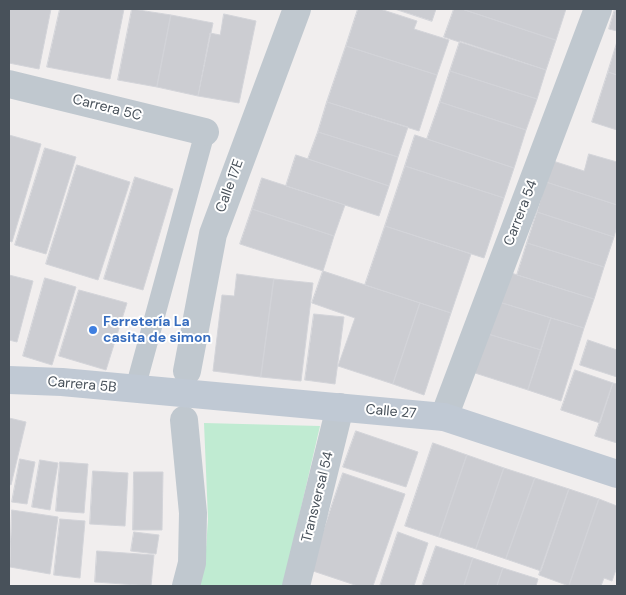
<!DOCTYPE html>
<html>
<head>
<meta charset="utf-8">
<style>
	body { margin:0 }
	#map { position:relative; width:626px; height:595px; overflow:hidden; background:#f1eeee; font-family:"DM Sans",sans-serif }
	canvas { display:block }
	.frame { position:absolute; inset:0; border:10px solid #48515a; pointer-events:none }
</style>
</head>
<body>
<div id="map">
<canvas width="626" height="595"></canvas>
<div class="frame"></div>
</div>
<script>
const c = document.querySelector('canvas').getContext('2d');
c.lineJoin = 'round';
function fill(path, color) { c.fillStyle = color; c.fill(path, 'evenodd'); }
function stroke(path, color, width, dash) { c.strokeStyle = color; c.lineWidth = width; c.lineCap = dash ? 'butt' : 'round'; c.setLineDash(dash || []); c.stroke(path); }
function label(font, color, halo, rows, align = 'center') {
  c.font = font + ' "DM Sans",sans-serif'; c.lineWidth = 4; c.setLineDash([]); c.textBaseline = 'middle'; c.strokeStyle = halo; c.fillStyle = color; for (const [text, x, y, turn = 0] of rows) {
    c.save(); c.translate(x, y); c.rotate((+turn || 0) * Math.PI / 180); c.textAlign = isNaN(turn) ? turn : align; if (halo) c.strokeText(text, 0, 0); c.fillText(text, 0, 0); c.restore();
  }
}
fill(new Path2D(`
	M204 423 320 426 283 586H199L205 564 208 519Z`), '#c0ebd2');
const building = new Path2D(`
	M9 9H51L39 69 9 63Z
	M60 9H124L110 79 47 67Z
	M132 9 171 15 157 87 118 80Z
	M358 9H380L417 21 414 29 449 40 437 75 346 46Z
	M395 9H436L432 21Z
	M454 9H462L556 40 546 70 444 37Z
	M462 9H566L556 40Z
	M615 9H617V31L609 29Z
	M224 14 256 21 239 103 198 96 210 33 220 35Z
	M171 15 213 23 198 96 157 87Z
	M460 41 546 70 537 99 450 71Z
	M617 42V75L608 72Z
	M346 46 437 75 419 131 327 102Z
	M450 71 537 99 526 130 440 102Z
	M608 72 617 75V130L592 122Z
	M327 102 408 127 398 157 318 132Z
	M440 102 526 130 514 168 427 139Z
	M318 132 398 157 389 186 308 159Z
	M9 135 41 144 12 242 9 241Z
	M415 135 514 168 504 198 405 166Z
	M45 148 76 157 46 254 15 245Z
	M589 154 617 162V205L546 182 553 161 584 171Z
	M296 155 389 186 379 216 286 186Z
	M77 165 130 182 98 280 46 264Z
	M405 166 504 198 484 258 385 226Z
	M135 177 173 189 143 290 104 279Z
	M262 178 345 205 334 236 252 209Z
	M546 182 617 205V226L614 237 537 212Z
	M252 209 334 236 323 271 240 244Z
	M537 212 614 237 604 267 527 243Z
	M385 226 471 254 451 313 365 285Z
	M527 243 604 267 594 299 517 275Z
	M323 271 420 303 393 384 338 366 355 318 312 303Z
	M508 272 594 299 584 328 499 302Z
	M237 274 274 279 261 377 213 371 222 295 234 296Z
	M9 275 33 281 17 342 9 340Z
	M45 278 76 287 52 365 23 356Z
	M274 279 313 283 301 381 261 377Z
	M79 290 127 303 106 370 59 356Z
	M499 302 551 318 541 350 488 334Z
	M420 303 451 313 424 395 393 384Z
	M314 314 344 317 335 384 305 380Z
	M551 318 584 328 561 401 528 390Z
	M488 334 541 350 528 390 475 373Z
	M588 340 617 350V377L580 365Z
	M575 370 613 383 600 423 561 410Z
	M613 383 617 384V443L595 436Z
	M9 418 26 422 11 485 9 484Z
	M356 431 418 452 406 487 343 467Z
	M433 443 467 455 439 537 405 526Z
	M467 455 504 468 476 549 439 537Z
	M20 459 35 462 27 504 12 502Z
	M40 460 58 463 50 510 32 507Z
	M60 462 88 464 84 513 56 511Z
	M504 468 535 478 506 559 476 549Z
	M93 471 128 473 125 526 90 524Z
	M134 472H163L162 530H133Z
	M343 473 405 494 373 586H358L310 570Z
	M535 478 569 489 541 571 506 559Z
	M569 489 599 499 569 586 539 575Z
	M599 499 617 506V567L612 581 604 578 601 586H569Z
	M12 510 58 517 50 574 10 567Z
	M60 519 85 521 80 578 54 575Z
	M134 532 159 535 156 554 131 551Z
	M398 532 428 543 414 586H380Z
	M436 546 473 558 464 586H422Z
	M97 551 154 555 151 586 95 582Z
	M473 558 503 568 497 586H464Z
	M503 568 538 579 536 586H497Z`);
fill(building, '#cccdd2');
stroke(building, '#d3d4d9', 1);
stroke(new Path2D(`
	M135 389 205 132`), '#c0c8cf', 20);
stroke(new Path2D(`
	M9 84 205 132
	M187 371 213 234 297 9
	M444 417 598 9
	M184 420 193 513 192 563 186 586
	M296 586 340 407`), '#c0c8cf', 28);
stroke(new Path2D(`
	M9 380 62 382 444 417 617 474`), '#c0c9d4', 28);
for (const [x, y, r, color] of [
	[93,330,5,"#3f7fe0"]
]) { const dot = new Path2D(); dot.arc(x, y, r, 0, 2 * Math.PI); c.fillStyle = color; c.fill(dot); stroke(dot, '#fff', 2); }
label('14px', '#48515a', '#fff', [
	["Carrera 5C",107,108,14],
	["Calle 17E",230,186,-70],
	["Carrera 54",521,213,-69],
	["Carrera 5B",82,385,5],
	["Calle 27",391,412,5],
	["Transversal 54",318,497,-76]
]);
label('bold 14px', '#366cbe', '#fff', [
	["Ferretería La",103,322],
	["casita de simon",103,338]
], 'left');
</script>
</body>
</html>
